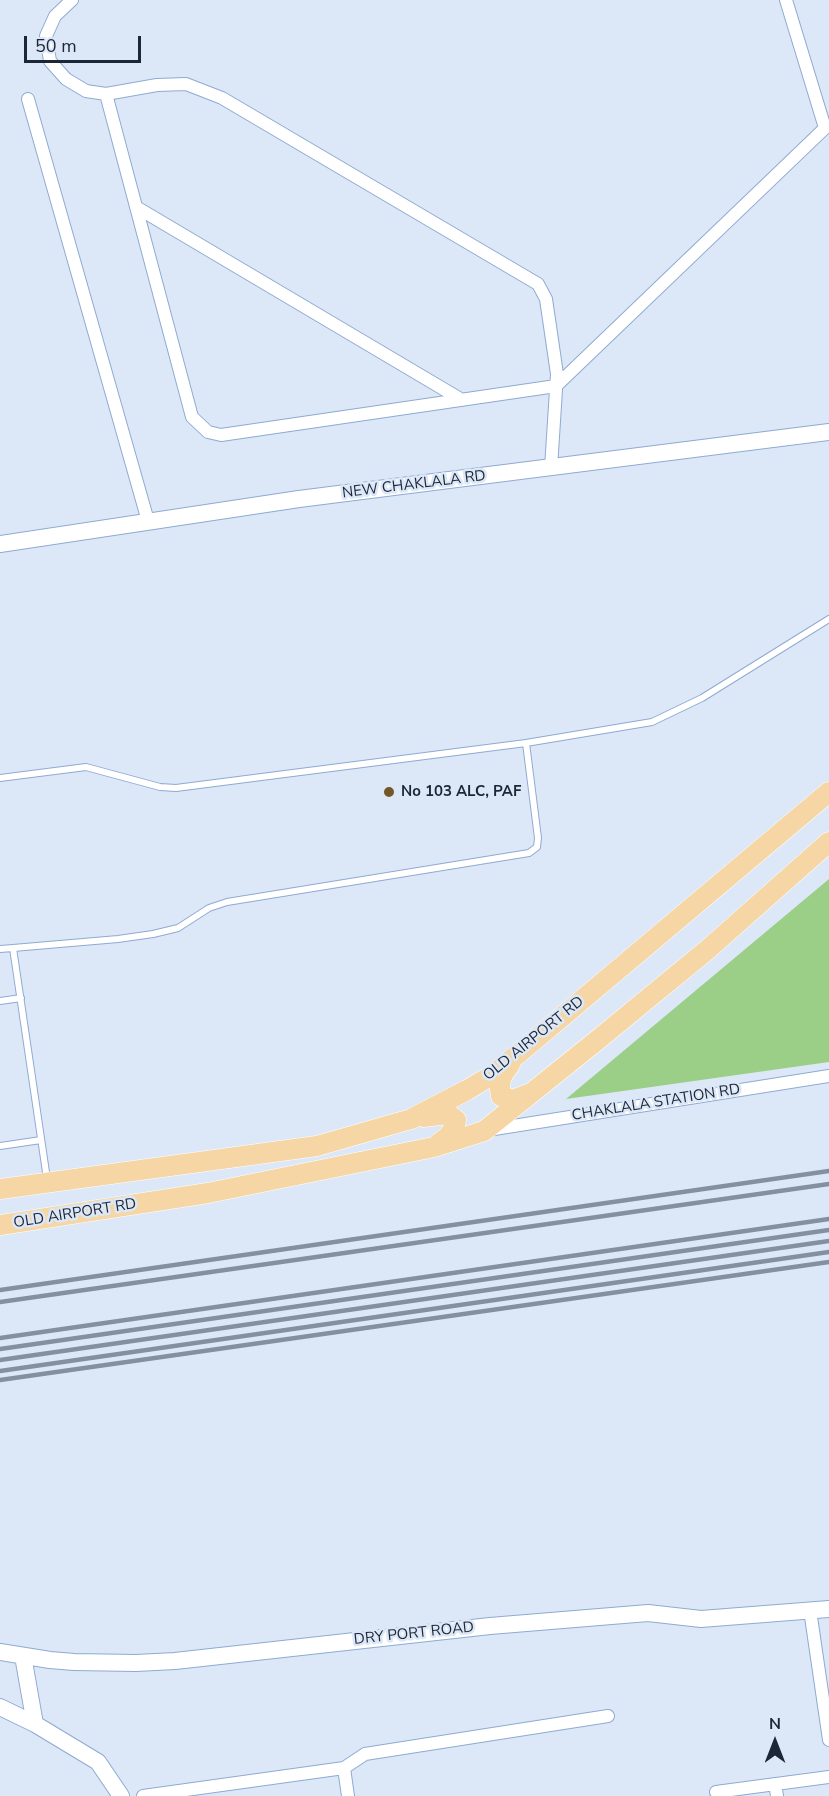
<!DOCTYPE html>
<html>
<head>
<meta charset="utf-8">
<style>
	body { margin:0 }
	#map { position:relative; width:829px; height:1796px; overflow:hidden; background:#dce8f8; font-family:"Nunito Sans",sans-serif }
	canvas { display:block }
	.north { position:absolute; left:745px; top:1712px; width:60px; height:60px; -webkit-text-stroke:4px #dce8f8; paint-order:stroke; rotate:0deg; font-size:16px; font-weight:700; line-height:24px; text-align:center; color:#1c2635 }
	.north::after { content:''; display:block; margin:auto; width:21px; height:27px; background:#1c2635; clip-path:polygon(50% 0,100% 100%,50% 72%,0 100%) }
	.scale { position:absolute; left:24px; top:36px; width:117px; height:27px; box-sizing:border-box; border:3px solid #1c2635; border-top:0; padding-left:8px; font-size:18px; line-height:21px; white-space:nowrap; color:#1c2635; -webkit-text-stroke:4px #dce8f8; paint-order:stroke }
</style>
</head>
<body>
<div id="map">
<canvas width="829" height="1796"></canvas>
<div class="north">N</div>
<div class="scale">50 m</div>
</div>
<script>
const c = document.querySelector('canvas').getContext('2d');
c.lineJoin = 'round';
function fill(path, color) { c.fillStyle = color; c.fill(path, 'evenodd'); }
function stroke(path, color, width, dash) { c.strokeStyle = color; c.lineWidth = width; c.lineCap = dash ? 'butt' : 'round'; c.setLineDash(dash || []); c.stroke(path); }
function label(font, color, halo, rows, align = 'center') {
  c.font = font + ' "Nunito Sans",sans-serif'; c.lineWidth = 5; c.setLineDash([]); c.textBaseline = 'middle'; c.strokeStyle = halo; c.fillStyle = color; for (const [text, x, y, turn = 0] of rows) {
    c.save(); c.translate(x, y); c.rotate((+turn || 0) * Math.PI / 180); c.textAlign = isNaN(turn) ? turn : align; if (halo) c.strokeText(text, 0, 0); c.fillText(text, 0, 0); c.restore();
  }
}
fill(new Path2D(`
	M829 879V1062L566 1099Z`), '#9bcf87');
const lane = new Path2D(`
	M0 778 86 767 160 787 176 788 526 743
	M13 948 118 939 153 934 178 928 209 908 227 902 529 853 537 847 538 838 526 743 652 722 702 698 829 619
	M0 949 13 948 47 1179
	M0 1001 21 998
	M0 1146 41 1140`);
const street = new Path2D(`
	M72 0 55 16 46 36 50 61 66 79 86 91 106 94 157 85 186 84 222 98 538 284 546 299 557 374 551 468
	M106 94 192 417 208 432 221 435 556 386 825 128 786 0
	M28 99 148 521
	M136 207 462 400
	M488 1130 829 1076
	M810 1610 829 1740
	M344 1768 348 1796
	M775 1784 777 1796
	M716 1792 829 1777
	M143 1796 344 1768 365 1754 608 1716`);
const secondary = new Path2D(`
	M0 544 299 499 829 432
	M0 1652 50 1660 74 1662 136 1663 175 1661 490 1626 648 1613 701 1619 829 1609
	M23 1656 35 1724
	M0 1707 35 1724 98 1762 121 1796`);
const primary = new Path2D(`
	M510 1065C501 1076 498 1082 501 1096L513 1100 528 1094
	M423 1117 448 1114 456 1120C454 1132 448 1137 438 1144
	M0 1189 317 1146 411 1119 467 1090 494 1074 829 792
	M0 1225 208 1193 434 1147 484 1131 595 1042 707 950 829 842`);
stroke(lane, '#8faad1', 8);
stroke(street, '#8faad1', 14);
stroke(secondary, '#8faad1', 18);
stroke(primary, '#fff', 21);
stroke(lane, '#fff', 6);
stroke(street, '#fff', 12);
stroke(secondary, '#fff', 16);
stroke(primary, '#f5d6a4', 20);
stroke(new Path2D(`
	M0 1290 829 1171
	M0 1302 829 1184
	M0 1338 829 1219
	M0 1349 829 1230
	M0 1360 829 1241
	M0 1371 829 1252
	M0 1380 829 1262`), '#848f9f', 4.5);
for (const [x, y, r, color] of [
	[389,792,6,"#735729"]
]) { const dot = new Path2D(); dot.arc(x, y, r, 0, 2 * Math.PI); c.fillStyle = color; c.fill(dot); stroke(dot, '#dce8f8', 2); }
label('15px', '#1c2635', '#dce8f8', [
	["NEW CHAKLALA RD",414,485,-7],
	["OLD AIRPORT RD",534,1039,-39],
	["CHAKLALA STATION RD",656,1103,-9],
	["OLD AIRPORT RD",75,1214,-9],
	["DRY PORT ROAD",414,1634,-6]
]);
label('bold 15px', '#1c2635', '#dce8f8', [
	["No 103 ALC, PAF",401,792]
], 'left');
</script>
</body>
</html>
